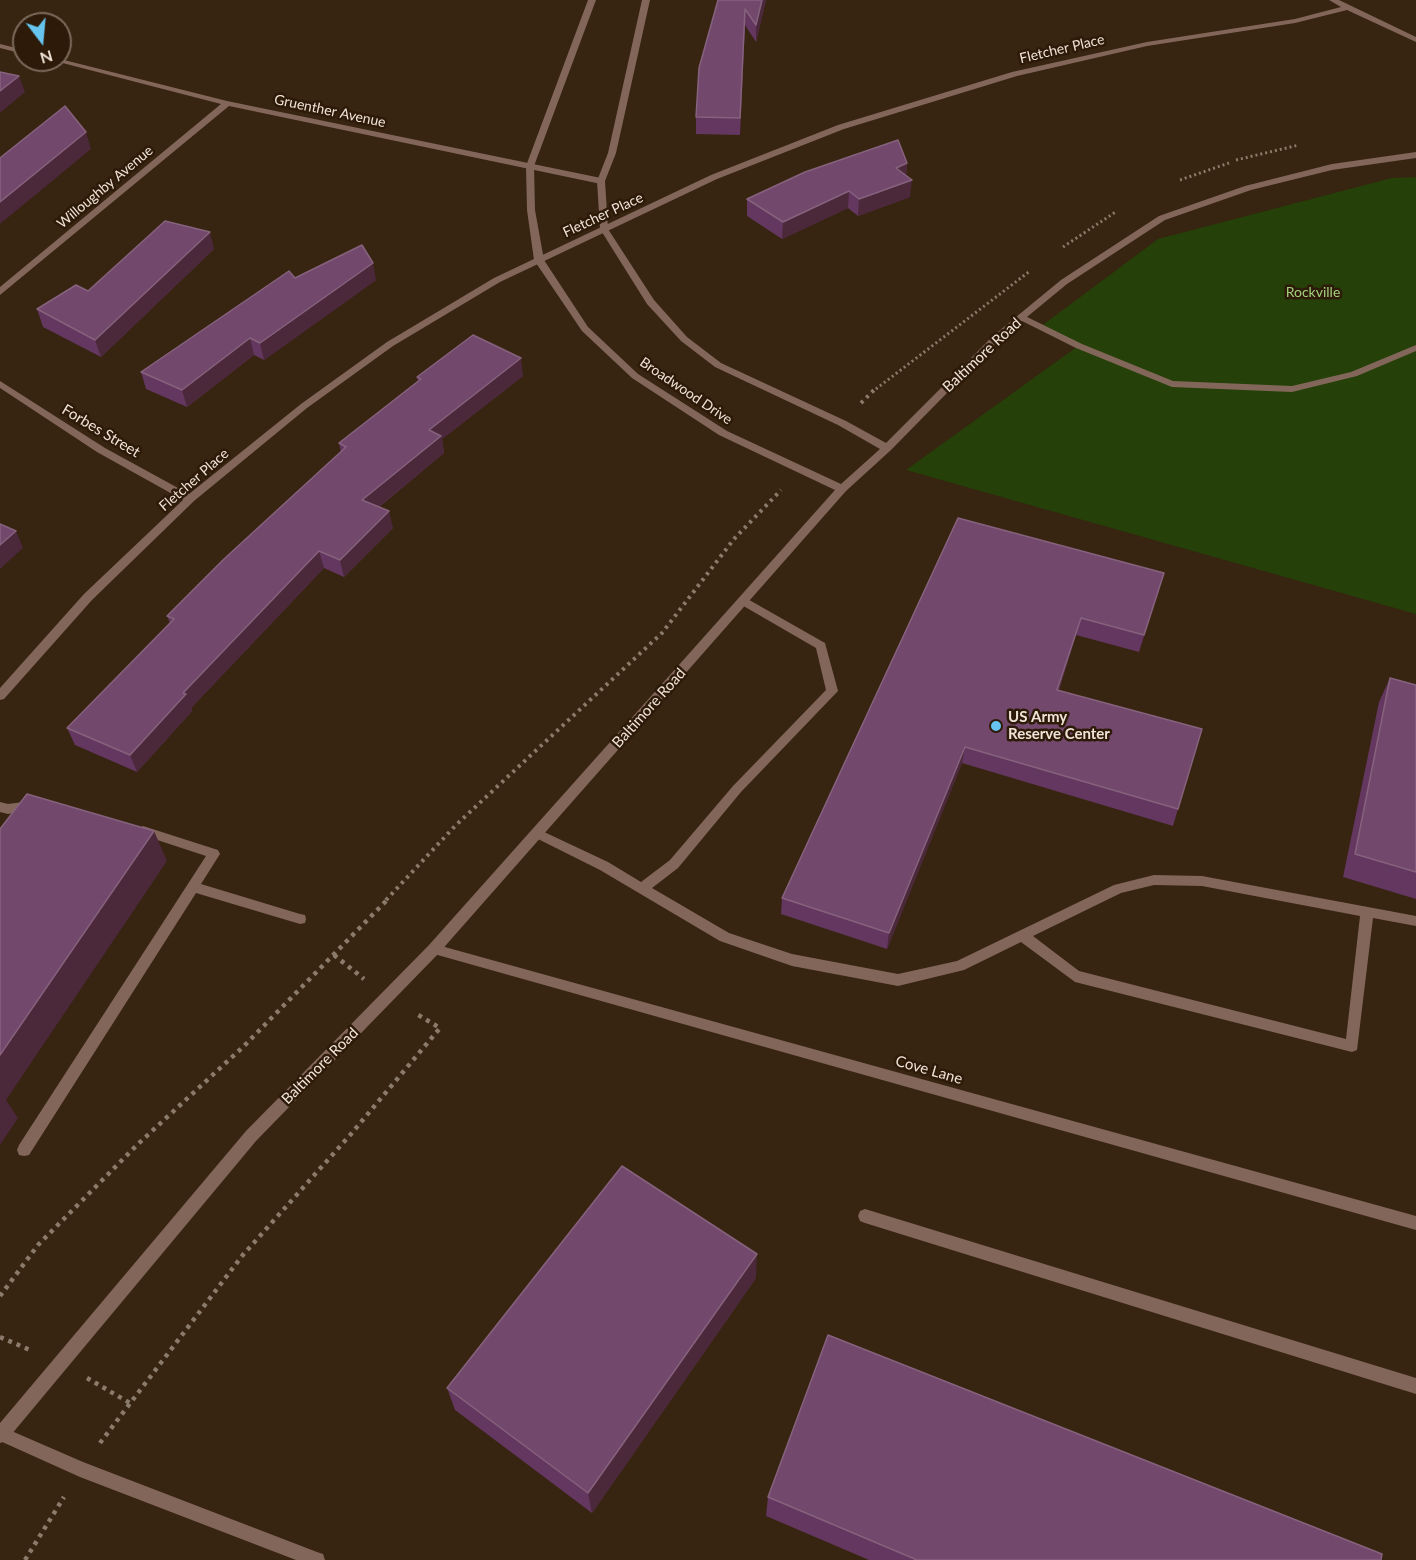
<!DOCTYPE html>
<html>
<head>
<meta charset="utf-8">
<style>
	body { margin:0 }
	#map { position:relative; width:1416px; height:1560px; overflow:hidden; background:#372411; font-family:Lato,sans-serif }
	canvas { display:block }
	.north { position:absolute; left:12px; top:12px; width:60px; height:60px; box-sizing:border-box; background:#2d1a08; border:2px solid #7b6a5b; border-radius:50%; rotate:164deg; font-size:16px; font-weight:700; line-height:24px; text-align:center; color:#f0e3d7 }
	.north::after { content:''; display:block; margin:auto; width:21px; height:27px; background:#66c4ef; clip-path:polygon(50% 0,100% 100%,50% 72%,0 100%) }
</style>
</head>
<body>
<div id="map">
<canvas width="1416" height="1560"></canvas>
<div class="north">N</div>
</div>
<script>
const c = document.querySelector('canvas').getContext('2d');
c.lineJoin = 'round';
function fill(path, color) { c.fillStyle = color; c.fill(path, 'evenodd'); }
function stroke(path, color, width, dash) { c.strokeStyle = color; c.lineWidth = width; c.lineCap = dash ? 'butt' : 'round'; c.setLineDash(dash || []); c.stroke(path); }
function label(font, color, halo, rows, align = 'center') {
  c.font = font + ' Lato,sans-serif'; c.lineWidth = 5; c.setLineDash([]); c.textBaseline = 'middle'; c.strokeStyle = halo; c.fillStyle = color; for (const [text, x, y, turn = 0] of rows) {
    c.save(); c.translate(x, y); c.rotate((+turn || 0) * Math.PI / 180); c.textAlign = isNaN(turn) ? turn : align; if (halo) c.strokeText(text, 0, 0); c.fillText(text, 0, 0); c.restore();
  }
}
fill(new Path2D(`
	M1416 177V614L906 470 1078 346 1040 327 1158 239 1392 178Z`), '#254008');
stroke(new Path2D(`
	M1236 160 1299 145
	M1180 180 1229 163
	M1063 247 1117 211
	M872 392 1030 271`), '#8b7b6b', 3, [2, 3]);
stroke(new Path2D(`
	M861 403 874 390
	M386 900 456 825 662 633 734 539 781 490`), '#8b7b6b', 4, [3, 4.5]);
stroke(new Path2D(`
	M334 955 364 979
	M0 1296 38 1245 138 1144 244 1046 388 899
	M0 1337 30 1350
	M87 1378 130 1403
	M100 1443 242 1256 351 1134 440 1028 415 1013
	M25 1560 64 1497`), '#8b7b6b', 4.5, [4, 5]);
fill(new Path2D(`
	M1021 314 1082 344 1173 381 1292 386 1351 372 1416 345V351L1357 376 1292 392 1172 387 1076 348 1018 319V315Z
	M744 597 825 643 838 691 741 792 678 868 652 888 729 933 792 954 898 974 957 961 1114 885 1154 875 1202 876 1416 916V926L1373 918 1357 1050 1352 1052 1075 982 1021 942 964 970 898 986 792 966 720 941 600 870 534 837 532 834 534 831H542L608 862 641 882 670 860 733 786 826 690 816 648 740 604 739 601 740 598ZM1154 885 1202 886 1360 916 1346 1039 1079 971 1033 936 1121 893Z
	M31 801 35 803 37 806 35 809 8 814 0 812V802L8 804Z
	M143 826 218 850 220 854 201 884 300 914 305 915 306 919 305 923 300 924 196 893 29 1155 24 1156 19 1155 17 1150 19 1145 206 856 139 834 137 831 139 828Z
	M865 1209 1416 1378V1394L865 1223 860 1221 858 1216 860 1211Z
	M0 1426 83 1462 317 1552 323 1554 325 1560H296L80 1477 0 1441Z`), '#83665a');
fill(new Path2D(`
	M1329 0H1339L1416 37V42L1347 10 1295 23 1147 46 1017 76 844 129 717 179 500 282 393 346 307 408 194 501 92 600 4 699 0 700V688L84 594 183 500 97 452 0 388V381L105 448 189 494 301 404 387 342 494 278 711 175 838 125 1012 72 1147 42 1295 19 1341 7Z
	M0 44 24 50V54L0 48Z
	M60 59 227 101 601 178 605 181 601 184 229 106 0 295V287L221 104 51 60Z
	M434 944 1416 1216V1230L434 954 429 953 428 949 429 945Z`), '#83665a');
fill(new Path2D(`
	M588 0H596L534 166 535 210 544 260 588 327 638 374 727 431 841 484 880 449 838 425 715 367 681 341 647 304 600 229 597 181 608 153 642 0H650L616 153 605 181 608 229 654 300 687 337 721 363 846 421 886 443 993 336 1061 280 1159 216 1245 186 1332 164 1416 152V158L1332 170 1251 190 1165 220 1067 284 999 340 891 450 846 491 439 953 256 1141 6 1441 0 1443V1423L246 1131 429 945 835 490 719 435 632 378 582 331 534 260 527 210 526 166Z`), '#83665a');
fill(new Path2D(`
	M718 0H766L756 42 745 25 740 135 696 134V117Z
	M907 163 906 176 910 197 858 216 848 208 782 239 747 216V199Z
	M214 249 101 357 43 327 37 309 88 291Z
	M295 278 376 280 264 360 254 355 187 407 146 389 141 372Z
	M523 376 442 439 444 453 379 507 393 528 344 577 324 568 191 708 192 711 137 772 75 745 67 728 170 623 167 616 341 452 339 443 418 381 417 377Z
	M958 518 1159 590 1139 652 1076 635 1059 690 1178 809 1173 826 962 763 887 949 781 914 782 898Z
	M1390 678 1416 685V899L1343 877 1379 702Z
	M756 1278 592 1513 455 1410 447 1388Z
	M768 1497 1381 1560H869L766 1516Z`), '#63375f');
fill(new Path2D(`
	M762 0H766L756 42V25Z
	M19 76 25 92 0 113V91Z
	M86 132 91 149 0 224V202Z
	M907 163 905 180 896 168Z
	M912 180 910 197 858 216 859 199Z
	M849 191 848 208 782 239 783 222Z
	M210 232 214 249 101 357 95 340Z
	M373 263 376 280 264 360 260 343Z
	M250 338 254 355 187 407 182 390Z
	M521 358 523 376 442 439 444 453 366 517 362 500 429 430Z
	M389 511 393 528 344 577 340 560Z
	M16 531 23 548 0 569V545Z
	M319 551 324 568 191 708 192 711 137 772 130 755 183 693Z
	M1164 573 1159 590 1139 652 1144 635Z
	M1081 618 1076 635 1053 707 1057 690Z
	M965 747 962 763 887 949 889 933Z
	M154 831 167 861 6 1100 18 1118 0 1145V1055Z
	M757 1254 756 1278 592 1513 588 1493Z`), '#4b283a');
const building = new Path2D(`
	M718 0H762L756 25 745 9 740 118 696 117 699 68Z
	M0 72 19 76 0 91Z
	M65 106 86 132 0 202V158Z
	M898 140 907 163 896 168 912 180 859 199 849 191 783 222 747 199 805 172Z
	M165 221 210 232 95 340 37 309 76 285 88 291Z
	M362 245 373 263 260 343 250 338 182 390 141 372 289 271 295 278Z
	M473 335 521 358 429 430 441 436 362 500 389 511 340 560 319 551 183 693 186 694 130 755 67 728 174 619 167 616 224 559 346 447 339 443 421 379 417 377Z
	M958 518 1164 573 1144 635 1081 618 1057 690 1202 729 1178 809 965 747 889 933 782 898Z
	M0 524 16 531 0 545Z
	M1390 678 1416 685V872L1355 854Z
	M27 794 154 831 0 1055V829Z
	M622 1166 757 1254 588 1493 447 1388Z
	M828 1335 1382 1554 1381 1560H917L768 1497Z`);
fill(building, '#72496c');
stroke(building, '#86627d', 1.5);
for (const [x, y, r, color] of [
	[996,726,6,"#66c4ef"]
]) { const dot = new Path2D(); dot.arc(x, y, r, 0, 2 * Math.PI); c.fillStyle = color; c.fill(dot); stroke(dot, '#2d1a08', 2); }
label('14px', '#f0e3d7', '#2d1a08', [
	["Fletcher Place",1062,49,-13],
	["Gruenther Avenue",330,111,12],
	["Willoughby Avenue",105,187,-40],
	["Fletcher Place",603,215,-25],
	["Broadwood Drive",686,391,34],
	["Fletcher Place",194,480,-41]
]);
label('14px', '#a1d07c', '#2d1a08', [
	["Rockville",1313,292]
]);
label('15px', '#f0e3d7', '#2d1a08', [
	["Baltimore Road",982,355,-43],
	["Forbes Street",101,431,31],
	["Baltimore Road",649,708,-48],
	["Baltimore Road",320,1066,-45],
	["Cove Lane",929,1070,16]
]);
label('bold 15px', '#f0e3d7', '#2d1a08', [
	["US Army",1008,717],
	["Reserve Center",1008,734]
], 'left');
</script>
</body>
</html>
